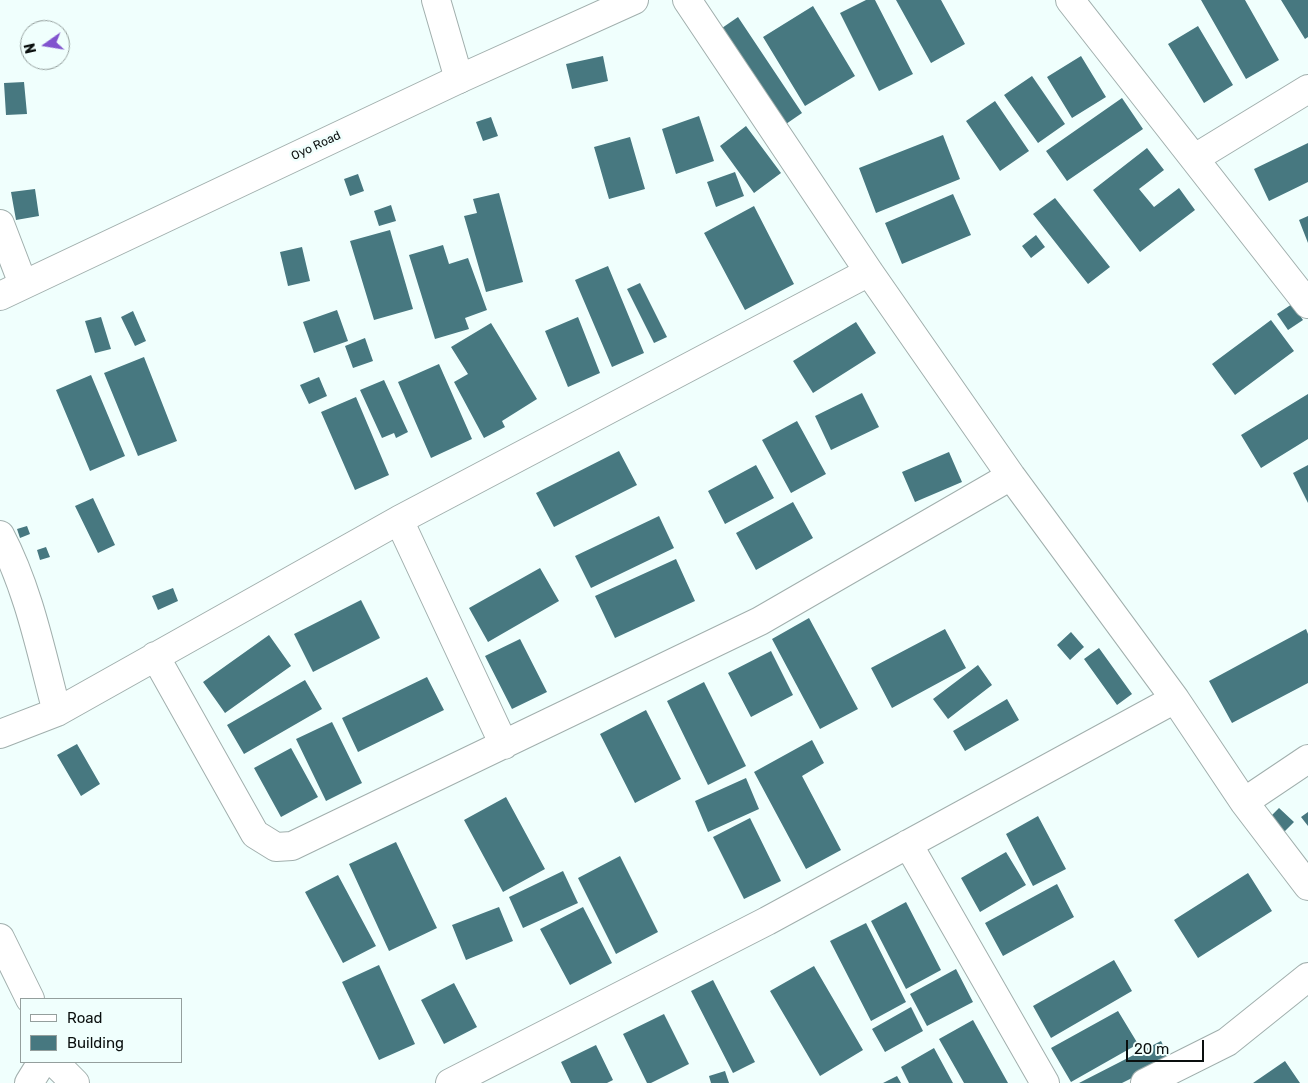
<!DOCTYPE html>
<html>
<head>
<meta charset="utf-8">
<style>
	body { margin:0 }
	#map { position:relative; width:1308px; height:1083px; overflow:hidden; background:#f0fffd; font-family:Rubik,sans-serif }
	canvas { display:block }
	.legend { position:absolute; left:20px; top:998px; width:162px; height:65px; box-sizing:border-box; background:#f0fffd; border:1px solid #949f9d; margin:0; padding:6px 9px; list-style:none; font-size:15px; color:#0a0f0e }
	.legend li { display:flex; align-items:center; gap:10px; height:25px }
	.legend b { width:25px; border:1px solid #949f9d }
	.north { position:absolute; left:20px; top:20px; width:50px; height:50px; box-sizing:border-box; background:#f0fffd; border:1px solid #949f9d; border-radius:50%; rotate:257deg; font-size:14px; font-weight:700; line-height:20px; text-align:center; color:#0a0f0e }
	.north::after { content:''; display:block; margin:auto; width:18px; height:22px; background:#8154ce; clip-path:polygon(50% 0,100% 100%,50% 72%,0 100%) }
	.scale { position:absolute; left:1126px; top:1040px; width:78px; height:22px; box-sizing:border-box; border:2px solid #0a0f0e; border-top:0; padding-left:6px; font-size:15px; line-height:18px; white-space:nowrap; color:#0a0f0e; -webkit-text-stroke:4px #f0fffd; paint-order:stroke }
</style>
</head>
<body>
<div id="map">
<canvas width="1308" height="1083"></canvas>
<ul class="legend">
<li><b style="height:6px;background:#fff"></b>Road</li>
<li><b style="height:14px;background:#477880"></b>Building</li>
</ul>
<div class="north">N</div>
<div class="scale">20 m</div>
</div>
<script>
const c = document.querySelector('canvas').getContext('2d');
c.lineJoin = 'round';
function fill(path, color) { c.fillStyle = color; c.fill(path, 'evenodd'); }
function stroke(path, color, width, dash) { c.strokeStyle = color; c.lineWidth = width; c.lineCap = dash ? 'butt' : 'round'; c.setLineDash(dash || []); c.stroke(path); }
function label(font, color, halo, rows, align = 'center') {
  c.font = font + ' Rubik,sans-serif'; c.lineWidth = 5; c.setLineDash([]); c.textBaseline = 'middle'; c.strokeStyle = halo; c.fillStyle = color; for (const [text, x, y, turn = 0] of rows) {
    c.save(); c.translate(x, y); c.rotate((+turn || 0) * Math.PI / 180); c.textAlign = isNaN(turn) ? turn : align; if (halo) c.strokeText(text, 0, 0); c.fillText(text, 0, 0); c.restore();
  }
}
fill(new Path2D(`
	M866 0H875L913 74 879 91 840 13Z
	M896 0H941L965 44 931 63Z
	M1201 0H1245L1279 60 1246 79Z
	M1281 0H1308V37L1305 39Z
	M813 6 855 76 805 106 763 37Z
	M738 17 802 113 786 124 722 28Z
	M1198 26 1233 85 1204 103 1168 44Z
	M603 56 608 81 572 89 566 64Z
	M1081 56 1106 97 1072 118 1047 77Z
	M1032 76 1065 124 1038 143 1004 95Z
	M24 82 27 114 6 115 4 83Z
	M1122 98 1143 129 1067 181 1046 151Z
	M995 101 1029 151 1000 171 966 121Z
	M699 116 714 161 676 174 662 129Z
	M491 117 498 136 483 141 476 122Z
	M746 126 781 173 754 193 720 146Z
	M943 135 960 179 876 213 859 168Z
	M630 137 645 189 609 199 594 147Z
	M1308 143V182L1269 201 1254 169Z
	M1147 148 1164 170 1139 189 1154 207 1179 188 1195 210 1140 252 1093 190Z
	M735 172 744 196 716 207 707 182Z
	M358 174 364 191 350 196 344 179Z
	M35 189 39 216 16 220 11 192Z
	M499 193 523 282 486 292 464 216 477 213 473 199Z
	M953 194 971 235 902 264 885 223Z
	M1055 198 1110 267 1088 284 1033 214Z
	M391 205 396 221 379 226 374 211Z
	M754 206 794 284 745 310 704 233Z
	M1308 216V243L1299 220Z
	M390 230 413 309 374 320 350 241Z
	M1036 235 1045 247 1031 258 1022 246Z
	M443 245 449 264 468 258 487 310 465 318 469 329 435 339 409 255Z
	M302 247 310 281 288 286 280 252Z
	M608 266 644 353 612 367 575 280Z
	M640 283 667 337 654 343 627 289Z
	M1292 304 1303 320 1288 330 1277 314Z
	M337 310 348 341 314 353 303 322Z
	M133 311 146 341 135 346 121 317Z
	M101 317 111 349 95 353 85 321Z
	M578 317 600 373 568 387 545 331Z
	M1271 320 1294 351 1235 395 1212 364Z
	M856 322 876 353 813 393 793 361Z
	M491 323 537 399 502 421 505 427 484 438 454 382 468 374 451 347Z
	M365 338 373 361 353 368 345 346Z
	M144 357 177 441 138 456 104 373Z
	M439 364 472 439 431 458 398 382Z
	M91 375 125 456 90 471 56 390Z
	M319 377 327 396 309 404 300 385Z
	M384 380 408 432 396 438 394 433 382 438 360 390Z
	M862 393 879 427 831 450 815 416Z
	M1308 394V439L1261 468 1241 435Z
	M356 397 389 475 355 490 321 412Z
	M797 421 826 474 791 493 762 440Z
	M619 451 637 485 554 527 536 493Z
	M949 452 962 482 915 502 902 472Z
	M756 465 774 498 725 524 708 491Z
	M1308 465V503L1293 473Z
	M93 498 115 545 98 553 75 506Z
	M793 502 813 538 756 570 736 533Z
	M659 516 674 548 591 588 575 556Z
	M27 526 30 534 20 538 17 529Z
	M46 547 50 557 40 560 37 550Z
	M676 559 695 601 615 638 595 596Z
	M540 568 559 601 488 642 469 608Z
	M173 588 178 601 158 610 152 596Z
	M361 600 380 638 313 672 294 634Z
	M809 618 858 709 820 729 772 639Z
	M945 629 966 668 892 708 871 668Z
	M1306 629 1308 634V683L1232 723 1209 681Z
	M1071 632 1084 647 1070 660 1057 645Z
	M269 635 291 666 225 713 203 682Z
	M520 639 547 692 512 709 485 656Z
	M1099 648 1132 694 1117 705 1084 659Z
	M771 651 793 695 751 717 728 673Z
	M978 665 992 685 948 719 933 699Z
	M427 677 444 710 358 752 342 718Z
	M305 680 322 709 244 754 227 725Z
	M704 682 746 766 708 785 667 701Z
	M1007 699 1019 720 965 751 953 731Z
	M646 710 681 779 635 803 600 734Z
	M332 722 362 783 326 801 296 739Z
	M812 740 824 763 802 776 841 850 806 869 754 772Z
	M77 744 100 784 81 796 57 755Z
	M291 748 318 797 281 817 254 768Z
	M746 778 759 809 708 832 695 801Z
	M506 797 545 869 503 892 464 820Z
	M1279 808 1294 822 1284 832 1269 818Z
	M1308 812V826L1301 817Z
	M1038 816 1066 869 1033 886 1006 834Z
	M750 818 781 881 744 899 713 837Z
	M396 842 437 928 389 951 349 864Z
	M1006 852 1026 885 980 912 961 878Z
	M620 856 658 932 616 954 578 878Z
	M563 871 578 903 523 928 509 897Z
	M1248 873 1272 911 1198 958 1174 920Z
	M338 875 376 946 343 963 305 892Z
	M1057 884 1074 917 1003 956 985 923Z
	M906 902 941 970 906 989 871 921Z
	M499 907 513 941 466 960 452 925Z
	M583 907 612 963 570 985 540 929Z
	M866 923 906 1002 871 1021 830 941Z
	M1114 960 1132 991 1051 1038 1033 1006Z
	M379 965 415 1044 379 1060 342 982Z
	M814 966 863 1050 820 1076 770 991Z
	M956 969 973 1002 927 1026 910 994Z
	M713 980 755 1062 733 1073 691 991Z
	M454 983 477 1027 444 1044 421 1000Z
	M911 1007 923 1031 885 1052 872 1029Z
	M1118 1011 1138 1044 1071 1082 1051 1048Z
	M664 1014 689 1064 651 1083H647L623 1034Z
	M973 1020 1008 1083H964L939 1039Z
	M1161 1041 1170 1059 1122 1083H1079Z
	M596 1045 613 1080 607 1083H571L561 1062Z
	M934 1048 953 1083H909L901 1067Z
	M1285 1061 1300 1083H1253Z
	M725 1071 729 1083H711L709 1076Z
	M897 1076 901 1083H883Z`), '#477880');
const minor = new Path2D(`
	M436 0 459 79
	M687 0 869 272 1011 476 1175 699 1244 802 1308 886
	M1070 0 1308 304
	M1195 158 1308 89
	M0 224 23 284
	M399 520 504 745
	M0 535C29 590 41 652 57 712
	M155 656 255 834 276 847 292 846 760 621 1011 476
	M0 734 57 712 399 520 869 272
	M1244 802 1308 759
	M908 844 1045 1083
	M0 938 30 999
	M54 1062 75 1083
	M29 1083 42 1062
	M450 1083 767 921 1175 699
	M1145 1083 1227 1042 1308 977`);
const tertiary = new Path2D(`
	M0 296 459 79 634 0`);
stroke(minor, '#a1afad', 30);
stroke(tertiary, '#a1afad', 30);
stroke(minor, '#fff', 28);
stroke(tertiary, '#fff', 28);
label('12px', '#0a0f0e', '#f0fffd', [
	["Oyo Road",316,146,-25]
]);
</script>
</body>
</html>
